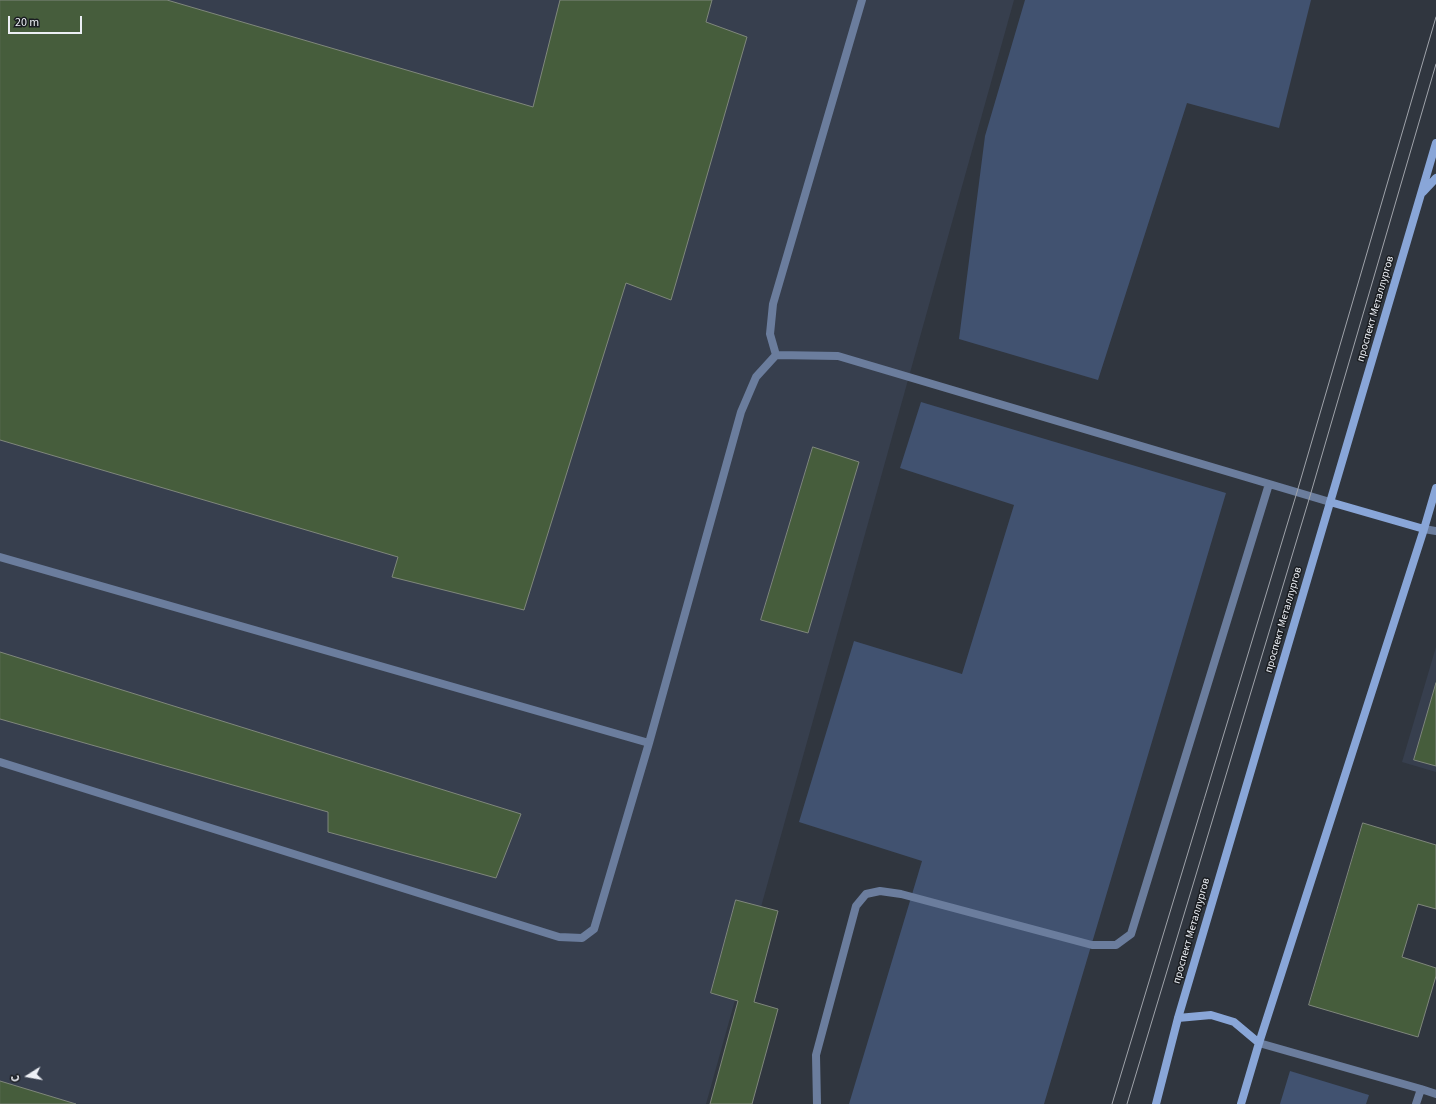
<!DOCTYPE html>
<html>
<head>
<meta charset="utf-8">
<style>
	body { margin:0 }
	#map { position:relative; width:1436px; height:1104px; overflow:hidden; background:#30363f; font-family:"Source Sans 3",sans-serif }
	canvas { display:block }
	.north { position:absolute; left:8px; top:1056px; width:40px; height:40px; -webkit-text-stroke:3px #1a1d21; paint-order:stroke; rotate:259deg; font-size:11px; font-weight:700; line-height:16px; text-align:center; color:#eceff5 }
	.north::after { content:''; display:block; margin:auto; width:14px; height:18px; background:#eceff5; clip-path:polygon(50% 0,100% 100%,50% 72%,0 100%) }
	.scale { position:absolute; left:8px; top:16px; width:74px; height:18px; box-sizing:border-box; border:2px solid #eceff5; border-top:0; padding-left:5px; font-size:12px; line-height:14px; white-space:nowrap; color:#eceff5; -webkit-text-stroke:3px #1a1d21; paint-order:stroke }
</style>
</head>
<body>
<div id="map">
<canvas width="1436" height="1104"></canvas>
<div class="north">С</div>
<div class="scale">20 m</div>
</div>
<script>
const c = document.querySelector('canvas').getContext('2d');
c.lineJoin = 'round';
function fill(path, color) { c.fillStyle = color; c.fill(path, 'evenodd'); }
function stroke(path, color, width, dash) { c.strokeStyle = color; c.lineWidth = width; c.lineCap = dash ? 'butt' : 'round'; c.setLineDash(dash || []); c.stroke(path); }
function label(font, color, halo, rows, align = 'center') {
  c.font = font + ' "Source Sans 3",sans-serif'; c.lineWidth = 3; c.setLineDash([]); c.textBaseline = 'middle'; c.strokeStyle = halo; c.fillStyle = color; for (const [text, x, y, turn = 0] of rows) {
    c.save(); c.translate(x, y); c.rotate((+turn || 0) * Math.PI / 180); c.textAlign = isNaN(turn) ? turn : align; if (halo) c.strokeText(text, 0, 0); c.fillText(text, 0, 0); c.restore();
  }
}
fill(new Path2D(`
	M0 0H1014L706 1104H0Z
	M1436 647V772L1402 762Z`), '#373f4e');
fill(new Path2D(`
	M1025 0H1311L1279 128 1187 103 1098 380 959 339 985 136Z
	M921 402 1226 493 1044 1104H849L922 861 799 822 854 641 962 674 1014 505 900 468Z
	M1290 1071 1369 1095 1366 1104H1280Z`), '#415270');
const building = new Path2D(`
	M0 0H167L533 107 560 0H712L706 22 747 37 671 300 626 283 524 610 392 577 398 557 0 440Z
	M813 447 859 462 808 633 761 620Z
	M0 652 521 814 496 878 328 832V812L0 719Z
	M1436 683V766L1414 760Z
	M1363 823 1436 845V909L1418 904 1402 957 1436 968V976L1418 1037 1309 1005Z
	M736 900 778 911 754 1002 778 1009 752 1104H710L738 1001 711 993Z
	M0 1081 76 1104H0Z`);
fill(building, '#465d3c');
stroke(building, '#7f877c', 1);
stroke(new Path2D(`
	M776 355 770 334 773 304 862 0
	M1424 529 1436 531
	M0 557 649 743
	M0 762 559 937 582 938 594 929 649 743 741 412 756 377 776 355 838 356 1330 502
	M1259 1043 1421 1089 1416 1104
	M1421 1089 1436 1094
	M817 1104 816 1055 856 906 866 894 880 891 901 894 1092 945H1116L1131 934 1269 484`), '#6b7d9d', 8);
stroke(new Path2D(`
	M1423 192 1436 178
	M1330 502 1424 529
	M1178 1018 1211 1015 1234 1022 1259 1043
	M1156 1104 1178 1018 1436 143
	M1241 1104 1259 1043 1424 529 1436 488`), '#89a6d8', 8);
stroke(new Path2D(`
	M1112 1104 1297 492 1436 17
	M1127 1104 1310 496 1436 64`), '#9fa3aa', 1);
label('11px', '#eceff5', '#1a1d21', [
	["проспект Металлургов",1376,309,-74],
	["проспект Металлургов",1284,620,-74],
	["проспект Металлургов",1192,931,-74]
]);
</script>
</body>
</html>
